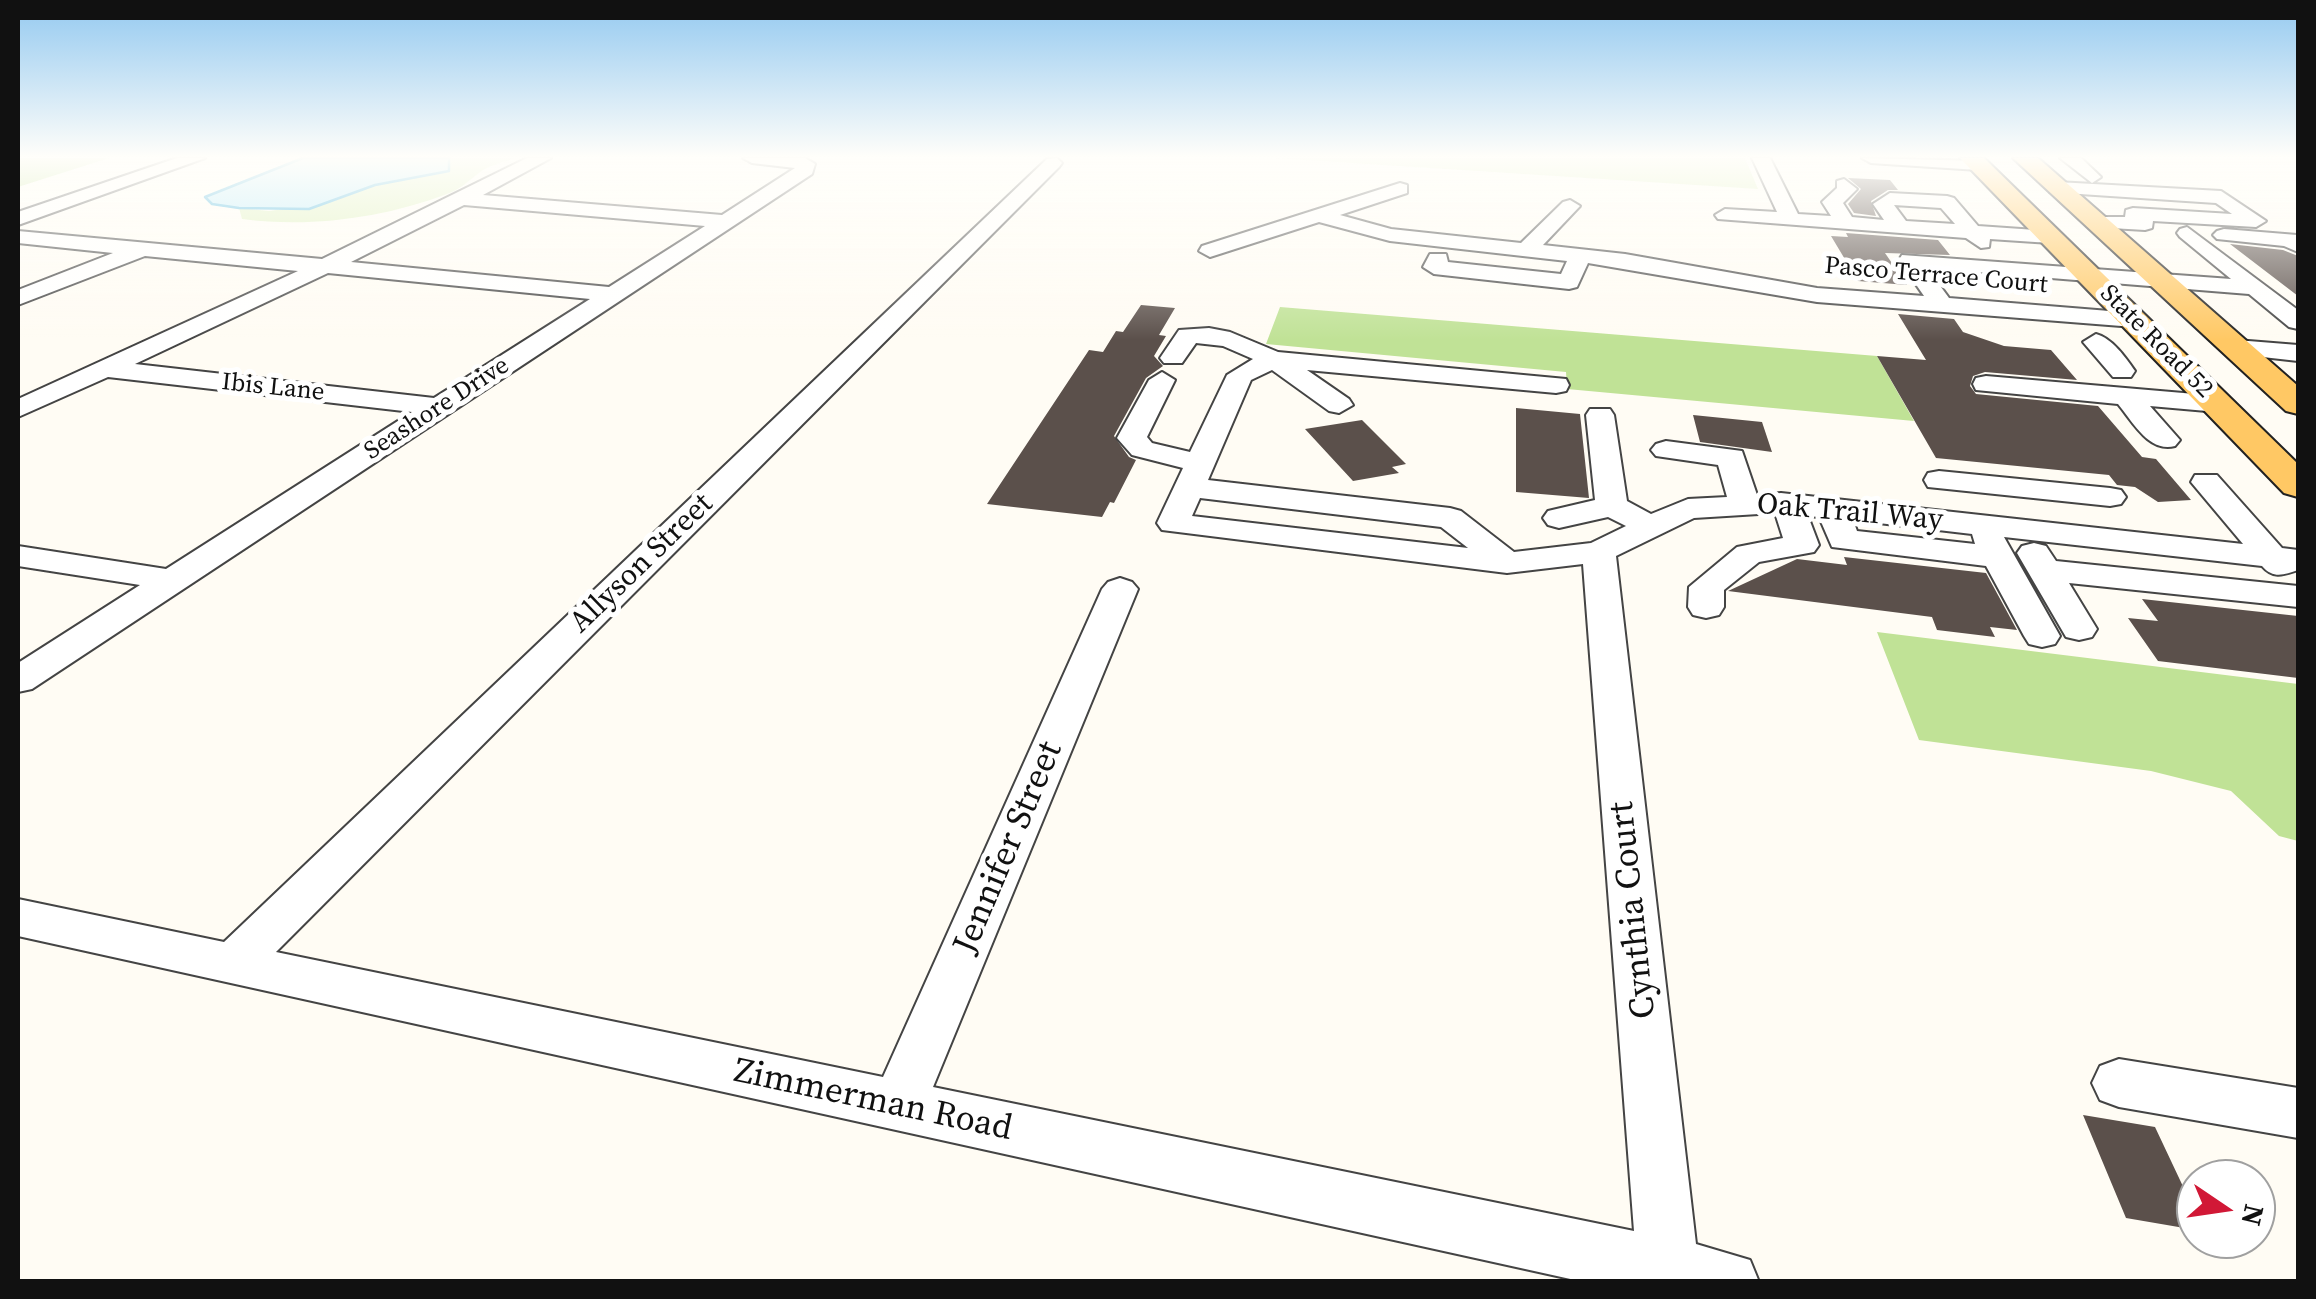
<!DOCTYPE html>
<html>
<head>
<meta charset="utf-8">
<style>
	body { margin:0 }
	#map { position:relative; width:2316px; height:1299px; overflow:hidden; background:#fffcf4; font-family:"Source Serif 4",serif }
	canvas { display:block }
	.frame { position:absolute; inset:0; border:20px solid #111; pointer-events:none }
	.north { position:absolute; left:2176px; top:1159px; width:100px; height:100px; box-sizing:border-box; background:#fff; border:2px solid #a0a0a0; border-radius:50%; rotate:103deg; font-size:28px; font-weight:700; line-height:40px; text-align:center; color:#111 }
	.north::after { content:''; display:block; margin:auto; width:35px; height:45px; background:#d11836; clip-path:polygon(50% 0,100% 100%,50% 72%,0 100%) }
</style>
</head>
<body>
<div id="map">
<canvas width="2316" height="1299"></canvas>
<div class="frame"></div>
<div class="north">N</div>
</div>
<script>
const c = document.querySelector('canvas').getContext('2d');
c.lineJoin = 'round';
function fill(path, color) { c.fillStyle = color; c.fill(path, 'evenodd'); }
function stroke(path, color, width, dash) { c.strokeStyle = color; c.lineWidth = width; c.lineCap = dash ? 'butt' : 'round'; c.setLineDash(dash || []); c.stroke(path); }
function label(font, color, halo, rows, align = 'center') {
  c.font = font + ' "Source Serif 4",serif'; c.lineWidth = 10; c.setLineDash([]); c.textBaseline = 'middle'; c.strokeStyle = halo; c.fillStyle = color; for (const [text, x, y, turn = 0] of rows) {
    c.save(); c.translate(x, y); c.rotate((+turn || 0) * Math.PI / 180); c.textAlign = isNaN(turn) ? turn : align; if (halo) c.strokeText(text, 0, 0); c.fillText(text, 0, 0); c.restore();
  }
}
fill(new Path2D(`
	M449 158H514C504 163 488 165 479 173 468 181 461 189 447 194 383 218 311 228 242 219L239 208 269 211 328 203 376 185 449 171Z
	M1274 158H1745L1758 189Z`), '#dbefb8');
fill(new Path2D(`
	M18 158H109L18 187Z
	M1280 307 1877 356 1914 421 1567 389 1566 372 1266 344Z
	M1877 632 2298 684V841L2279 836 2231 791 2151 771 1919 740Z`), '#c0e296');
const water = new Path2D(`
	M303 158H449V171L375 185 309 209 239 208 212 204 205 197Z`);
fill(water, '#b3e9fc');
stroke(water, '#32abdc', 2.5);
fill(new Path2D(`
	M1848 178 1890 180 1898 190H1888L1871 201 1876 216 1854 213 1848 204 1861 189Z
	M1846 233 1938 240 1950 255 1885 253 1907 285 1858 281 1831 236 1848 237Z
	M2230 244 2283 250 2298 256V296Z
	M1141 305 1175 308 1159 335 1166 336 1154 356 1163 366 1146 378 1114 436 1129 457 1136 460 1114 503 1110 502 1102 517 987 504 1089 350 1103 352 1116 331 1123 332Z
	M1898 314 1954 319 1963 332 2004 346 2051 350 2077 380 1985 372 1973 376 1970 386 1976 394 2098 406 2142 457 2156 459 2191 500 2158 502 2135 487 2117 485 2109 475 1936 458 1877 356 1926 360Z
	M1516 408 1580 414 1589 498 1516 492Z
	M1693 415 1762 422 1772 452 1700 442Z
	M1362 420 1406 464 1392 467 1399 473 1353 481 1305 429Z
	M1844 557 1986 573 2017 630 1990 627 1995 637 1937 630 1932 617 1728 591 1797 559 1847 565Z
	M2142 599 2298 616V678L2158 661 2128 618 2158 621Z
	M2083 1115 2155 1127 2196 1214V1230L2126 1218Z`), '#5b504b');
const minor = new Path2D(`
	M177 158H205L18 225V212Z
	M527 158H551L483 195 722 215 795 168 752 163 743 158H805L815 164 812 174 32 689 18 692V663L140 585 18 566V546L166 569 412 412 108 377 18 417V399L298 271 145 256 18 305V290L113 253 18 243V231L322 259ZM464 205 705 226 609 287 351 262ZM328 273 590 299 434 398 135 364Z
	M1057 158 1062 163 1059 167 276 952 883 1077 1102 589 1108 582 1120 578 1132 582 1138 589 933 1087 1634 1231 1583 564 1507 573 1162 530 1157 523 1183 468 1132 455 1117 438 1149 380 1162 372 1175 380 1147 437 1152 443 1190 452 1227 375 1253 359 1223 346 1196 343 1182 363H1164L1160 358 1179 330 1209 328 1230 332 1278 352 1566 379 1569 385 1566 391 1556 393 1307 370 1349 399 1353 405 1339 413 1329 411 1272 370 1251 380 1208 480 1450 508 1461 511 1514 552 1591 543 1626 526 1608 517 1559 528 1548 525 1543 518 1548 511 1595 500 1586 415 1590 409H1610L1614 415 1627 501 1651 514 1688 499 1727 497 1718 465 1656 456 1651 450 1656 444 1666 441 1742 451 1757 495 1781 493 2243 544 2191 482 2195 475H2217L2282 548 2298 550V570C2285 574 2274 580 2262 566L2004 537 2060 636 2055 644 2042 647 2029 644 2024 636 1986 566 1832 547 1819 517 1808 516 1819 545 1814 552 1759 562 1724 590V607L1719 615 1706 618 1693 615 1688 607 1689 587 1737 547 1783 538 1775 513 1694 518 1616 556 1696 1244 1750 1260 1759 1282H1584L18 936V899L224 942 1047 159ZM1200 498 1441 527 1468 548 1192 516ZM1853 520 1972 534 1975 544 1857 531Z
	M1752 158H1770L1798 214 1831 216 1822 202 1837 188V181L1844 179 1857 189 1843 203 1852 217 1884 220 1873 204 1890 193 1947 196 1954 198 1978 226 2050 231 2061 237 2050 243 1990 239 1989 247 1981 248 1966 238 1718 219 1715 215 1725 209 1777 212ZM1894 205 1941 208 1955 224 1906 221Z
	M1862 158 1984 161 1987 165 1978 170 1871 163Z
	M2060 158H2081L2101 177 2092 183Z
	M2057 182 2221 191 2266 221 2256 227 2153 221 2152 228 2145 230 2094 227 2084 221 2087 217H2125L2126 210 2133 208 2232 214 2216 203 2050 192V184Z
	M1400 183 1407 185V193L1340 215 1391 229 1521 243 1563 202 1570 200 1580 206 1543 245 1625 254 1817 288 1924 296 1899 260 1902 255 2231 279 2180 237 2177 233 2180 229 2187 227 2298 310V329L2289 327 2249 294 1927 268 1949 298 2134 313 2146 320 2134 327 1817 302 1588 263 1577 287 1569 289 1434 274 1423 267 1430 254H1446L1448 262 1561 274 1567 261 1390 241 1319 222 1210 257 1199 251 1202 246Z
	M2224 229 2297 235 2298 252 2284 246 2217 239 2213 235 2217 231Z
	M2096 334C2112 338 2126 358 2135 371L2131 377H2113L2083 342Z
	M2236 340 2298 345V361L2227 353 2223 348 2227 343Z
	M1986 376 2218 396 2232 404 2218 412 2150 406 2180 440 2175 446C2149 453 2133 422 2118 404L1976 390 1973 384 1976 378Z
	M1939 471 2110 488 2121 490 2126 497 2121 504 2110 506 1928 487 1924 480 1928 473Z
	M2034 543 2046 546 2056 561 2298 586V607L2069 583 2097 629 2092 637 2079 640 2066 637 2017 553 2022 546Z
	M2119 1059 2298 1088V1138L2119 1107 2100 1100 2092 1083 2100 1066Z`);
const major = new Path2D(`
	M1960 158H1984L2298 464V497L2284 493Z
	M2013 158H2038L2298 386V414L2286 411Z`);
stroke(minor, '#444', 4);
stroke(major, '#222', 4);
fill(minor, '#fff');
fill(major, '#ffc864');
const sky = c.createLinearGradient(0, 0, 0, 340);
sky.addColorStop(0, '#93c9f0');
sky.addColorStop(0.46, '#fffefa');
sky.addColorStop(1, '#fffefa00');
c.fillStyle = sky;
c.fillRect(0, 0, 2316, 340);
label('25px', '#111', '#fff', [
	["Pasco Terrace Court",1936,276,5],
	["State Road 52",2156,342,45],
	["Ibis Lane",273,388,6],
	["Seashore Drive",437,409,-33]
]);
label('30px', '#111', '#fff', [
	["Oak Trail Way",1850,513,5],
	["Allyson Street",642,564,-44]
]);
label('35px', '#111', '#fff', [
	["Jennifer Street",1009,848,-67],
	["Cynthia Court",1634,910,-96],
	["Zimmerman Road",873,1101,12]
]);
</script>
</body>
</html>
